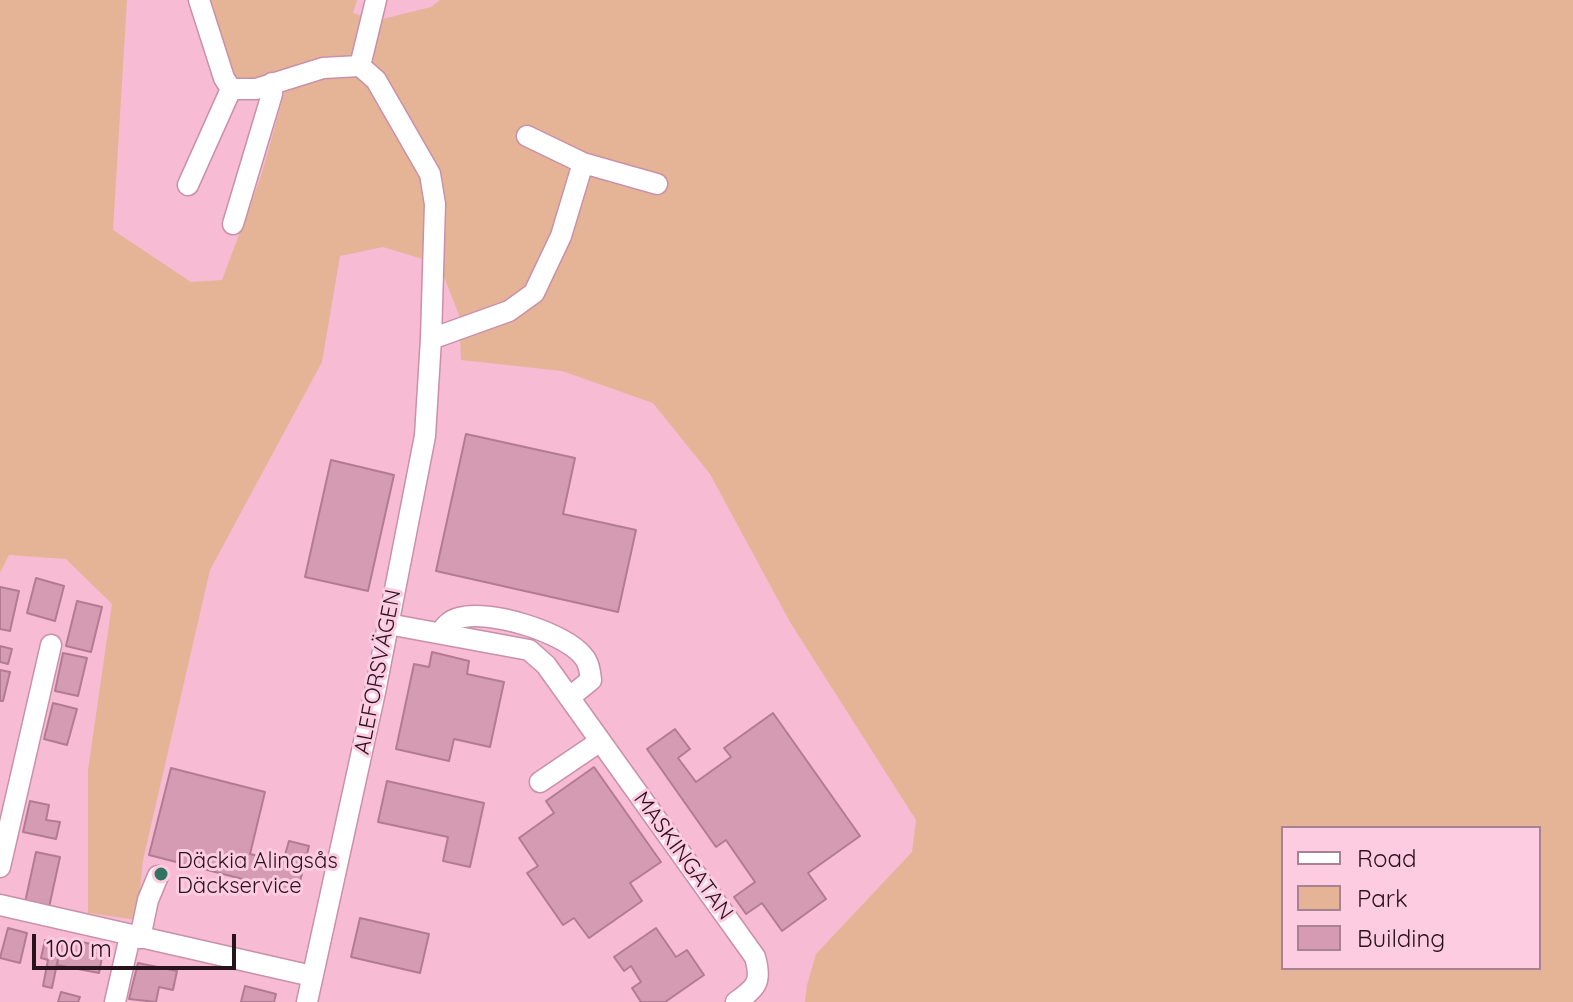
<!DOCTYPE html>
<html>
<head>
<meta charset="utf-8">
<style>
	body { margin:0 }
	#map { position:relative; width:1573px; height:1002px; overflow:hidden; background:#f7bbd4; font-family:Quicksand,sans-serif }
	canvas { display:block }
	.legend { position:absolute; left:1281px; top:826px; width:260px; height:144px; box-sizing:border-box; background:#fdcce0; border:2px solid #a88292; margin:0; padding:10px 14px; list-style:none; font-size:24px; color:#28131c }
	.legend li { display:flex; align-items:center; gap:16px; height:40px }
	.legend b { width:40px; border:2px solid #a88292 }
	.scale { position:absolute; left:32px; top:934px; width:204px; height:36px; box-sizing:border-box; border:4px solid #28131c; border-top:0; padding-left:10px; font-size:24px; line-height:28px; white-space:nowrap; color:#28131c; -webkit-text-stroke:6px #fdcce0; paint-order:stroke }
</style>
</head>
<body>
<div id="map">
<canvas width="1573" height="1002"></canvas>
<ul class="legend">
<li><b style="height:10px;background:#fff"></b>Road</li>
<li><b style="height:22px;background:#e5b497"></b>Park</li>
<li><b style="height:22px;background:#d59bb3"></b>Building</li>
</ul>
<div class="scale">100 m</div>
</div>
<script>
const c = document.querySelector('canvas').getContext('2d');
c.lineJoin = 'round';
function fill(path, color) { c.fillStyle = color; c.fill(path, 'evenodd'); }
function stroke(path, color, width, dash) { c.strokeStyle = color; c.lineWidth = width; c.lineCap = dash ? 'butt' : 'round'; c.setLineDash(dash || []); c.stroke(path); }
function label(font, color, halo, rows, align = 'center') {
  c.font = font + ' Quicksand,sans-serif'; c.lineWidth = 6; c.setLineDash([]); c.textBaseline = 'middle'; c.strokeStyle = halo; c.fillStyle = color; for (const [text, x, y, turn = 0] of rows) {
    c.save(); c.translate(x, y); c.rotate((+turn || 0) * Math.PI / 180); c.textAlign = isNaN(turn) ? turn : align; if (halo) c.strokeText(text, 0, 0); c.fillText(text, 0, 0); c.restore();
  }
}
fill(new Path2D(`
	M0 0H127L113 230 191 282 222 280 261 176 286 87 247 97 227 77 207 0H357L353 13 375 21 431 7 440 0H1573V1002H805L807 985 816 954 912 852 916 820 790 622 710 474 653 403 562 371 461 360 459 315 439 264 383 247 340 256 322 362 210 570 143 860 137 920 88 913V770L112 604 66 559 9 555 0 573ZM1283 828H1539V968H1283Z`), '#e5b497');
const building = new Path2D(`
	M466 434 575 458 563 514 636 530 618 612 436 571Z
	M331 460 394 475 368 591 305 577Z
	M36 578 64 586 55 621 27 613Z
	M0 587 19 591 10 631 0 629Z
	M77 601 102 607 91 652 66 646Z
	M0 646 12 649 8 664 0 662Z
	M432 652 469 661 467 674 504 682 490 747 454 739 449 761 396 749 414 664 429 667Z
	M63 653 87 658 78 696 55 691Z
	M0 670 10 672 3 701H0Z
	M53 703 77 709 67 745 44 739Z
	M773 713 860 836 808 873 826 899 782 931 762 903 746 914 734 897 755 882 726 840 716 847 647 749 675 729 690 749 678 758 696 782 731 757 724 748Z
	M594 767 661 862 630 883 642 901 589 938 574 918 563 925 527 873 538 866 519 838 554 813 546 801Z
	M171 768 265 792 250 854 283 862 289 841 309 846 297 893 149 855Z
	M387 781 484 803 470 867 443 861 448 837 378 822Z
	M30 801 49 805 46 820 60 822 56 839 23 832Z
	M36 852 60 857 48 912 24 907Z
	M360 918 429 934 420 973 351 957Z
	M8 928 27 933 20 963 0 958Z
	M656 928 676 957 687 950 704 975 665 1002H641L632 988 641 982 631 966 624 971 614 957Z
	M45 940 61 944 52 988 43 986 48 960 41 958Z
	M73 940 104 947 99 973 57 965 61 944 72 946Z
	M138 963 177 971 173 990 159 987 156 1002 129 999Z
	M245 986 276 994 274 1002H241Z
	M61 992 80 997 78 1002H58Z`);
fill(building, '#d59bb3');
stroke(building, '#b37b93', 2);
const minor = new Path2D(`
	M199 0 224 78 231 89
	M360 66 376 0
	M527 136 583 163 657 184
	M188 185 231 89H256L323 68 360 66 376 80 430 174 435 204 431 339 425 436 375 692 307 1002
	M233 224 272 94V83
	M431 339 509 311 534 293 561 236 583 163
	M388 624 529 650 546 665 755 957C762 982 757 987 736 1002
	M440 633C445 626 450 620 459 618 488 609 564 632 583 656 589 662 590 672 591 680L570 697
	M540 782 599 742
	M0 867 51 645
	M0 905 312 976
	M140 938 148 900 158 876
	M115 1002 130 936`);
stroke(minor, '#ca90a9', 23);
stroke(minor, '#fff', 20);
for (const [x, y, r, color] of [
	[161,874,8,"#337361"]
]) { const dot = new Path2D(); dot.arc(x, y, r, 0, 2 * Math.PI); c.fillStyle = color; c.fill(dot); stroke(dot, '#fdcce0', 3); }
label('22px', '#28131c', '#fdcce0', [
	["ALEFORSVÄGEN",378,672,-79],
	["MASKINGATAN",683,856,54]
]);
label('22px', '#28131c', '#fdcce0', [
	["Däckia Alingsås",177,861],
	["Däckservice",177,886]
], 'left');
</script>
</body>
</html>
